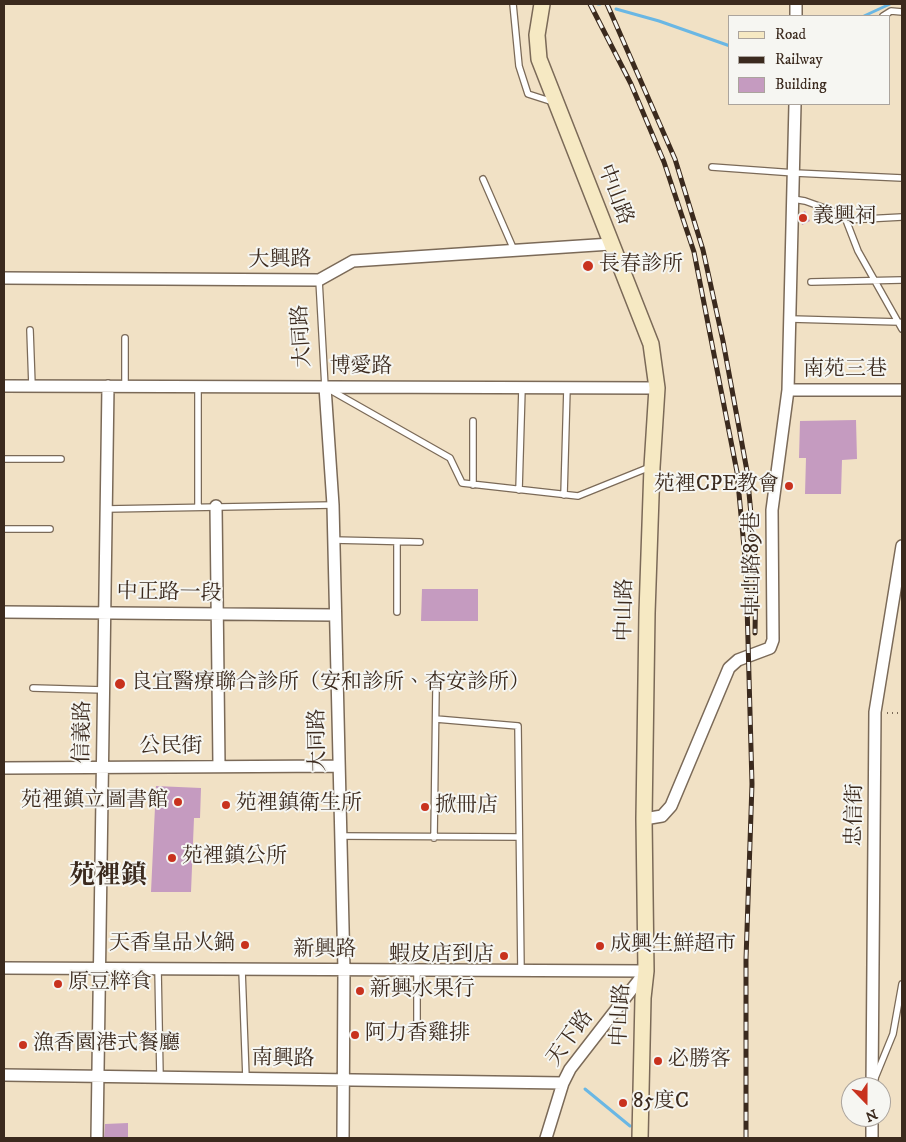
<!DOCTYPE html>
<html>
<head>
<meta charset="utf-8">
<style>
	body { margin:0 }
	#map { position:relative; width:906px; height:1142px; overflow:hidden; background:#f1e1c5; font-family:"IM FELL DW Pica",serif }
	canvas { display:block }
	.frame { position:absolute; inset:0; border:5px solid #3b2a1e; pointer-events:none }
	.legend { position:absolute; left:728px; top:15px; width:162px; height:90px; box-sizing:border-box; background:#f6f6f2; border:1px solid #aba49d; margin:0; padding:6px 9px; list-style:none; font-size:15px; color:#3b2a1e }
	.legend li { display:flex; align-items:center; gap:10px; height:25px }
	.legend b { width:25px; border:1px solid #aba49d }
	.north { position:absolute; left:841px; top:1077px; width:50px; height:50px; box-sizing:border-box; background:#f6f6f2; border:1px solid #aba49d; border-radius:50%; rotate:158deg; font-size:14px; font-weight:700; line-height:20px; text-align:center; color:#3b2a1e }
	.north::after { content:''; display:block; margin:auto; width:18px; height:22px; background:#c8321e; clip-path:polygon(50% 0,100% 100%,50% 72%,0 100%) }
</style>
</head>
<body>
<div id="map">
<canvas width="906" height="1142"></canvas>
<div class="frame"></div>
<ul class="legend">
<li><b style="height:6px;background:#f6e9c3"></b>Road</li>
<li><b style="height:6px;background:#3b2a1e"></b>Railway</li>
<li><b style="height:14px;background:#c59bc0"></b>Building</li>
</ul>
<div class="north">N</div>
</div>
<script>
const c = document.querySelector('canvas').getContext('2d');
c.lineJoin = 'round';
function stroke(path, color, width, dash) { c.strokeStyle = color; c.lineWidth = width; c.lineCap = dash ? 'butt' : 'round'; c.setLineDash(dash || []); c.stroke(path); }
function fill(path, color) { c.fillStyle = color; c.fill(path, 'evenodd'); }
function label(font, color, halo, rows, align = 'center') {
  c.font = font + ' "IM FELL DW Pica","Noto Serif TC",serif'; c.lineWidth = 4; c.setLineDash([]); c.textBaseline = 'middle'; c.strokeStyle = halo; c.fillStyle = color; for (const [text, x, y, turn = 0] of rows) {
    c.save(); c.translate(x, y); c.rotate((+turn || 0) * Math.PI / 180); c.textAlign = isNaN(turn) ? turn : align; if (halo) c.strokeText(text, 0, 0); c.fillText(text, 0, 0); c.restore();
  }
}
stroke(new Path2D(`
	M598 4H600
	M616 9 659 21 730 46
	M864 16 890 4
	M585 1089 630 1126`), '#6ab7e4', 3);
fill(new Path2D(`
	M805 211 810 221 802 225 800 214Z
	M856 420 857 459 842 460 841 494H805L806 458H799L800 421Z
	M422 589H478V621H421Z
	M156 786 201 788 200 818H194L191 892H151Z
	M128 1123V1138H104L105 1124Z`), '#c59bc0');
const lane = new Path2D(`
	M513 4 519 66 528 94 553 102
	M883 16 891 11 902 12
	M712 167 795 173 902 178
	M483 179 514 250
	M793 199 805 201 833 211 846 220 858 251 902 329
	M846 220 902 217
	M319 280 325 387 450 458 462 483 578 496 650 467
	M811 282 902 280
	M791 319 899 322
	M30 330 32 386
	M125 338V386
	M473 421V485
	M4 459H61
	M519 490 522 388
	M564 495 567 388
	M198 507V387
	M106 509 333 505
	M4 529H50
	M333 540 420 542
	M397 542V612
	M33 688 104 690
	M436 719 518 726 521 971
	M340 836 519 837
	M434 838 436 688
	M158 969 160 1077
	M242 970 246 1078
	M417 970V1032
	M875 1078 893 1034 902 984`);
const street = new Path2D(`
	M796 16V4
	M4 278 319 280 353 261 611 244
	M4 386 657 388
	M325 387 333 505 344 970 343 1138
	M788 390H902
	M216 506 219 766
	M4 612 334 615
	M4 768 338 766
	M644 819 662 816 671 806 729 668 738 660 770 648 773 640 772 510 788 390 795 104
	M4 968 646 971
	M4 1075 563 1083
	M872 1087 875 712 902 546
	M97 1138 108 386
	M546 1138 563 1083 570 1069 646 971
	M872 1138V1117`);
const secondary = new Path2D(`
	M542 4 537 35 539 59 651 344 657 388 652 467 647 613 644 819 646 971 643 998 640 1138`);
stroke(lane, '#7b6a58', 8);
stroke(street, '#7b6a58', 14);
stroke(secondary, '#7b6a58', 18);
stroke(new Path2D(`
	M887 713H902`), '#7b6a58', 2, [1, 4]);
stroke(lane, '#fff', 5.5);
stroke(street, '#fff', 11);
stroke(secondary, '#f6e9c3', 15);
const rail = new Path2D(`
	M590 4 631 84 664 162 694 252 737 472 746 569 752 784 746 959V1138
	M607 4 675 159 703 250 723 341 747 471 756 569 755 633`);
stroke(rail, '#3b2a1e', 5);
stroke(rail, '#f6f6f2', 3, [9]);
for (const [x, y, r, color] of [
	[803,218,5,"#c8321e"],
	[588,266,6,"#c8321e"],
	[789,486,5,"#c8321e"],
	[120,684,6,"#c8321e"],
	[178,802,5,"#c8321e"],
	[226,805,5,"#c8321e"],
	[425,807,5,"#c8321e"],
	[172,858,5,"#c8321e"],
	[245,945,5,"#c8321e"],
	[600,946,5,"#c8321e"],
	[504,956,5,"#c8321e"],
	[58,984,5,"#c8321e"],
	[360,991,5,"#c8321e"],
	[355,1035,5,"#c8321e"],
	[23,1045,5,"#c8321e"],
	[658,1061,5,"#c8321e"],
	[623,1103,5,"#c8321e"]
]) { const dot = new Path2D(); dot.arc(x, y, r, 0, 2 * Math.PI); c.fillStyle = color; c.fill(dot); stroke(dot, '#f6f6f2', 2); }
label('21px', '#3b2a1e', '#f6f6f2', [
	["中山路",614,195,69],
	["大興路",280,261,-1],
	["大同路",303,336,-93],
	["博愛路",361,368],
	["南苑三巷",845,371],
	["中山路89巷",754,564,-90],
	["中正路一段",169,594,1],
	["中山路",626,610,-89],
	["信義路",84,732,-89],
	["大同路",319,740,-91],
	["公民街",171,748],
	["忠信街",856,815,-89],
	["新興路",325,951],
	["中山路",622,1015,-87],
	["天下路",571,1039,-54],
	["南興路",283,1060,1]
]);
label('21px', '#3b2a1e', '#f6f6f2', [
	["義興祠",813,218],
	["長春診所",599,266],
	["苑裡CPE教會",779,486,"right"],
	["良宜醫療聯合診所（安和診所、杏安診所）",131,684],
	["苑裡鎮立圖書館",168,802,"right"],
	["苑裡鎮衛生所",236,805],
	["掀冊店",435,807],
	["苑裡鎮公所",182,858],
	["天香皇品火鍋",235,945,"right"],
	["成興生鮮超市",610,946],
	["蝦皮店到店",494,956,"right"],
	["原豆粹食",68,984],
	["新興水果行",370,991],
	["阿力香雞排",365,1035],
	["漁香園港式餐廳",33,1045],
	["必勝客",668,1061],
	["85度C",633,1103]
], 'left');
label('bold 26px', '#3b2a1e', '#f6f6f2', [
	["苑裡鎮",108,878]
]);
</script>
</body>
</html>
